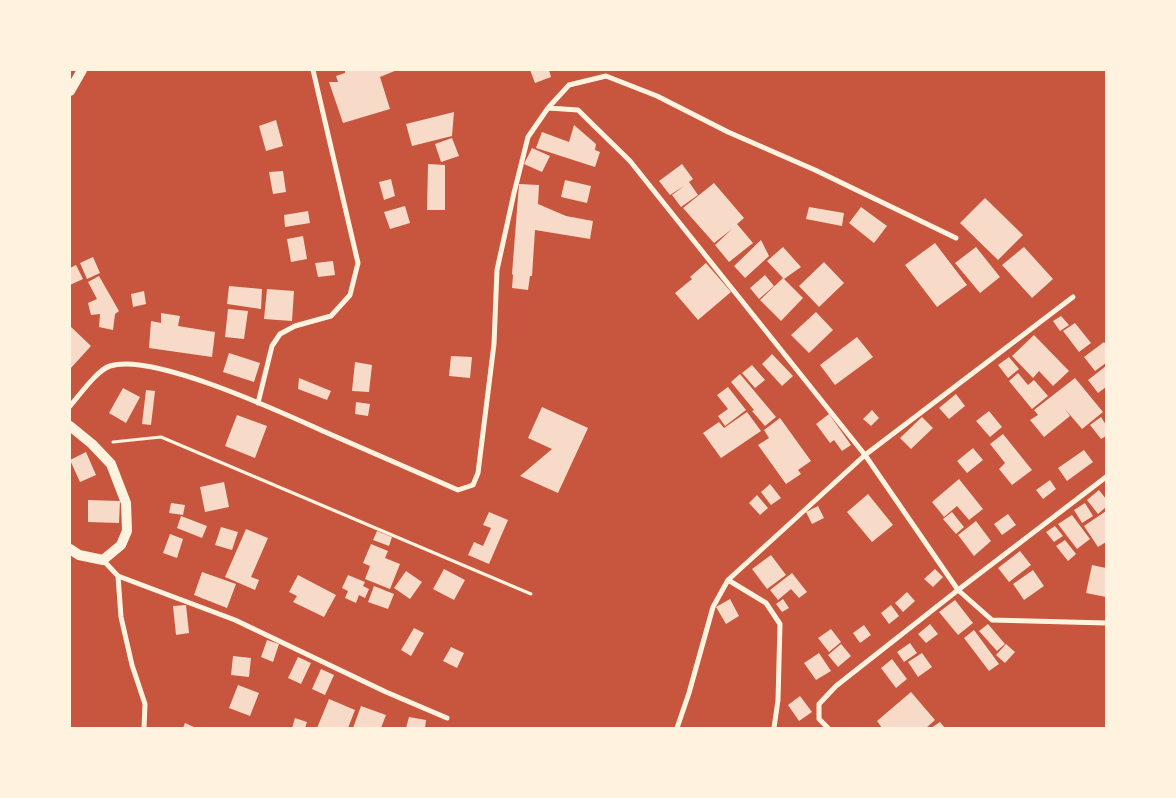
<!DOCTYPE html>
<html>
<head>
<meta charset="utf-8">
<style>
	body { margin:0 }
	#map { position:relative; width:1176px; height:798px; overflow:hidden; background:#c8553d; font-family:Arial,sans-serif }
	canvas { display:block }
	.frame { position:absolute; inset:0; border:71px solid #fff3e0; pointer-events:none }
</style>
</head>
<body>
<div id="map">
<canvas width="1176" height="798"></canvas>
<div class="frame"></div>
</div>
<script>
const c = document.querySelector('canvas').getContext('2d');
c.lineJoin = 'round';
function fill(path, color) { c.fillStyle = color; c.fill(path, 'evenodd'); }
function stroke(path, color, width, dash) { c.strokeStyle = color; c.lineWidth = width; c.lineCap = dash ? 'butt' : 'round'; c.setLineDash(dash || []); c.stroke(path); }
fill(new Path2D(`
	M345 70H397L380 77 390 109 343 123 329 82H338L336 76 345 73Z
	M530 70H549L551 77 535 83Z
	M454 112 452 136 412 146 406 124Z
	M276 120 283 146 266 151 259 126Z
	M574 125 596 144 595 150 600 152 595 167 536 148 542 132 569 142Z
	M452 138 459 156 441 162 435 144Z
	M532 148 550 156 542 172 524 164Z
	M428 164 445 165V210H427Z
	M682 164 693 179 689 182 698 195 681 207 672 195 684 186 670 195 659 181Z
	M283 171 286 192 273 194 269 172Z
	M391 179 395 196 384 200 379 182Z
	M565 180 591 186 587 203 561 197Z
	M714 183 744 218 737 224 753 243 729 262 715 245 732 229 714 243 683 208Z
	M519 184 539 185 538 204 566 216 593 221 590 239 535 230 532 276H530L528 290 512 288 513 275 512 274Z
	M985 198 1023 235 998 260 960 223Z
	M405 206 410 223 390 229 384 212Z
	M809 207 844 213 842 226 806 219Z
	M861 207 887 226 874 243 849 223Z
	M308 211 310 223 285 227 284 215Z
	M303 236 307 259 291 262 287 239Z
	M761 240 769 256 745 278 734 266Z
	M935 243 967 285 937 307 905 265Z
	M783 247 801 267 784 279 803 298 781 321 760 300 783 278 767 261Z
	M976 247 1000 277 980 293 955 263Z
	M1024 247 1053 279 1032 298 1002 265Z
	M93 257 100 273 87 279 80 263Z
	M333 261 335 275 318 277 315 263Z
	M824 262 844 283 819 307 799 286Z
	M706 263 731 292 698 320 675 293 692 279 690 277Z
	M76 265 83 279 70 285V268Z
	M765 275 774 286 759 299 750 288Z
	M99 276 119 311 115 314 113 330 99 327 100 314 91 315 88 303 97 299 88 282Z
	M229 286 262 289 261 309 227 304Z
	M267 289 294 291 292 321 264 319Z
	M144 291 146 304 133 307 131 294Z
	M228 309 248 311 244 339 225 337Z
	M816 312 833 330 809 353 791 335Z
	M161 313 180 316 178 326 215 332 212 357 149 348 151 321 161 323Z
	M1061 316 1069 325 1060 331 1053 321Z
	M1075 323 1091 343 1079 352 1063 331Z
	M70 326 91 346 70 369Z
	M1034 335 1069 371 1053 386 1039 371 1033 378 1012 356Z
	M857 337 873 357 835 385 820 365Z
	M1104 342 1106 345V363L1095 371 1084 357Z
	M229 353 260 363 254 382 223 372Z
	M772 354 793 376 782 386 762 364Z
	M451 356 472 357 470 378 449 376Z
	M1009 357 1019 369 1008 378 998 365Z
	M355 362 372 365 369 392 352 391Z
	M752 365 765 380 755 388 742 373Z
	M1106 366V387L1098 393 1088 380Z
	M1018 373 1028 385 1034 380 1048 396 1032 409 1009 381Z
	M740 374 776 417 765 426 752 411 754 410 731 382Z
	M299 378 331 391 327 400 298 389Z
	M1075 378 1103 412 1082 429 1065 409 1070 416 1044 437 1030 420 1038 415 1034 410Z
	M728 387 746 410 725 426 718 416 728 409 717 395Z
	M123 388 140 397 126 423 109 413Z
	M146 390 155 391 151 425 142 424Z
	M956 394 965 406 949 419 939 408Z
	M356 402 370 404 368 416 355 414Z
	M542 407 588 428 558 493 520 476 552 449 528 438Z
	M872 410 879 418 871 426 863 419Z
	M989 411 1002 427 990 437 976 421Z
	M747 412 761 431 721 458 703 433 719 422 724 428Z
	M829 414 851 445 842 451 834 440 830 443 816 424Z
	M237 415 267 426 255 458 225 446Z
	M922 417 933 428 911 449 900 438Z
	M1101 417 1106 425V436L1101 439 1090 425Z
	M780 418 811 461 798 470 801 474 786 484 758 445 769 438 764 430Z
	M1003 434 1032 470 1012 485 999 469 1005 463 990 444Z
	M973 448 983 460 967 473 957 461Z
	M1084 450 1093 462 1067 481 1058 468Z
	M86 452 96 475 80 482 70 460Z
	M959 479 983 509 969 520 957 506 944 517 932 502Z
	M1050 480 1056 489 1043 499 1036 490Z
	M224 482 229 507 205 512 200 487Z
	M770 484 781 498 771 505 761 492Z
	M1099 490 1106 499V507L1098 514 1087 500Z
	M868 494 893 525 872 542 847 512Z
	M757 495 768 508 760 515 749 503Z
	M88 500 120 501 119 523 88 522Z
	M171 503 185 505 183 515 169 513Z
	M1085 503 1093 516 1082 523 1074 510Z
	M818 506 824 518 812 524 806 512Z
	M1106 511V542L1098 547 1084 526Z
	M489 512 508 520 489 564 468 555 474 542 483 546 491 528 483 525Z
	M952 512 964 527 956 534 943 519Z
	M1008 514 1016 525 1002 535 994 524Z
	M1072 515 1090 539 1077 549 1058 524Z
	M181 516 207 526 202 538 177 528Z
	M976 521 991 541 974 556 958 535Z
	M1055 526 1063 536 1054 542 1046 532Z
	M221 527 238 532 232 550 215 545Z
	M246 529 268 538 251 577 259 580 255 590 225 577Z
	M377 531 392 537 389 546 373 540Z
	M170 534 183 539 177 558 163 553Z
	M1065 540 1076 554 1068 561 1056 546Z
	M371 544 388 551 385 558 400 564 390 589 365 579 370 566 363 563Z
	M1020 551 1031 565 1009 582 998 568Z
	M771 555 786 575 767 589 752 569Z
	M1092 565 1106 568V597L1086 593Z
	M444 569 465 580 454 600 433 589Z
	M935 569 943 577 933 587 924 579Z
	M1033 570 1044 586 1024 600 1013 584Z
	M406 571 422 582 410 599 394 588Z
	M202 572 236 584 227 608 194 595Z
	M792 573 807 592 799 598 791 589 778 600 770 590Z
	M298 575 336 595 324 617 293 602 297 596 289 592Z
	M348 575 365 582 363 586 369 589 365 598 359 595 356 603 345 598 348 591 342 588Z
	M374 586 394 594 388 609 368 602Z
	M907 592 915 601 903 612 895 603Z
	M730 599 739 616 726 624 716 607Z
	M783 599 789 608 782 612 776 604Z
	M955 600 973 623 958 635 939 612Z
	M186 605 189 633 176 635 173 606Z
	M891 605 899 616 889 624 881 613Z
	M930 624 938 634 926 643 918 634Z
	M988 624 1005 644 997 651 979 631Z
	M864 625 871 635 860 643 853 633Z
	M414 628 424 633 411 656 401 650Z
	M831 629 841 642 829 652 818 638Z
	M974 630 999 664 989 671 964 638Z
	M267 640 279 644 273 662 261 657Z
	M910 643 917 653 904 662 897 652Z
	M841 644 851 656 838 667 828 655Z
	M1006 644 1015 652 1005 663 996 655Z
	M451 647 464 653 457 668 443 661Z
	M819 653 831 671 816 680 804 663Z
	M922 653 932 667 918 677 908 662Z
	M233 656 251 658 249 677 231 675Z
	M298 657 311 663 301 684 288 678Z
	M892 659 907 679 896 688 881 668Z
	M321 669 334 675 325 695 312 689Z
	M238 685 259 693 250 716 229 708Z
	M911 692 935 720 926 728H882L877 721Z
	M800 696 812 712 799 721 788 705Z
	M329 699 355 710 348 728H317Z
	M361 706 386 715 381 728H353Z
	M409 717 426 720 425 728H406Z
	M295 718 307 722 305 728H292Z
	M940 722 945 728H931Z
	M185 723 196 728H183Z`), '#f7dbc8');
stroke(new Path2D(`
	M113 442 161 437 531 594`), '#fff3e0', 3);
stroke(new Path2D(`
	M548 108 569 85 606 76 657 96 728 132 815 170 956 238
	M258 403 272 346 280 334 295 326 331 316 350 295 358 263 313 70
	M70 406C79 396 97 370 110 366 154 352 287 415 332 435 374 453 416 472 458 490L473 485 478 473 494 344 497 270 514 193 528 137 548 108 578 110 630 161 865 455 958 590 992 620 1106 623
	M103 560 118 576 235 620 386 692 447 718
	M118 576 121 617 132 665 145 704 144 728
	M677 728 689 693 713 607 728 580
	M774 728 778 700 780 624 766 603 728 580 865 455 1073 297
	M828 728 819 719V704L836 686 958 590 1106 477`), '#fff3e0', 5);
stroke(new Path2D(`
	M70 91 82 70
	M70 426 92 444 111 464 126 503 127 531 121 545 103 560 79 555 70 549`), '#fff3e0', 10);
</script>
</body>
</html>
